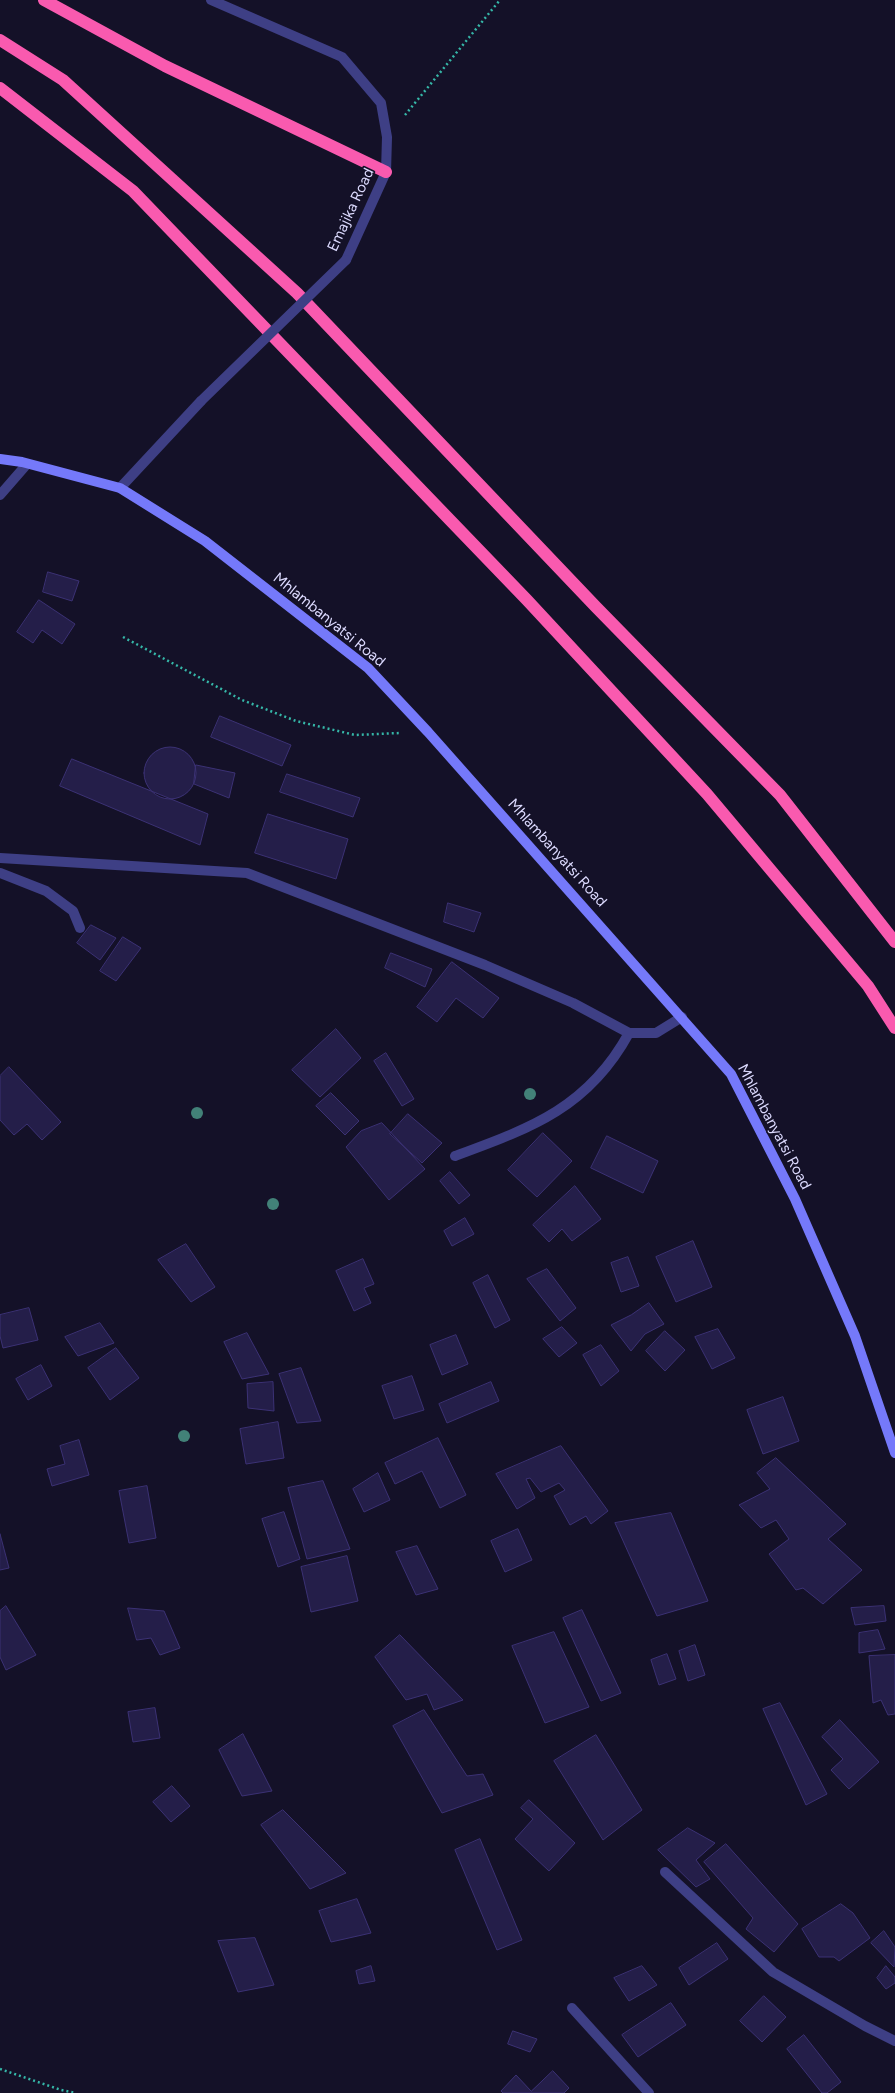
<!DOCTYPE html>
<html>
<head>
<meta charset="utf-8">
<style>
	body { margin:0 }
	canvas { display:block; background:#141128 }
</style>
</head>
<body>
<canvas width="895" height="2093"></canvas>
<script>
const c = document.querySelector('canvas').getContext('2d');
c.lineJoin = 'round';
function fill(path, color) { c.fillStyle = color; c.fill(path, 'evenodd'); }
function stroke(path, color, width, dash) { c.strokeStyle = color; c.lineWidth = width; c.lineCap = dash ? 'butt' : 'round'; c.setLineDash(dash || []); c.stroke(path); }
function label(font, color, halo, rows, align = 'center') {
  c.font = font + ' Figtree,sans-serif'; c.lineWidth = 3.5; c.setLineDash([]); c.textBaseline = 'middle'; c.strokeStyle = halo; c.fillStyle = color; for (const [text, x, y, turn = 0] of rows) {
    c.save(); c.translate(x, y); c.rotate((+turn || 0) * Math.PI / 180); c.textAlign = isNaN(turn) ? turn : align; if (halo) c.strokeText(text, 0, 0); c.fillText(text, 0, 0); c.restore();
  }
}
const building = new Path2D(`
	M48 572 79 581 72 601 43 592Z
	M39 600 75 624 62 644 42 630 33 643 17 632Z
	M220 716 291 745 282 766 211 737Z
	M144 773a26 26 0 1 1 52 0a26 26 0 1 1-52 0Z
	M72 759 208 814 200 845 60 786Z
	M196 765 235 773 229 798 194 784Z
	M287 774 360 798 353 817 280 792Z
	M268 814 348 839 336 879 255 853Z
	M448 903 481 913 474 932 444 922Z
	M91 925 116 938 100 960 77 943Z
	M123 937 141 948 116 981 100 971Z
	M391 953 432 969 425 987 385 968Z
	M452 962 499 998 483 1018 456 998 437 1022 417 1007Z
	M336 1029 361 1058 320 1097 292 1070Z
	M386 1053 414 1099 402 1106 374 1061Z
	M9 1067 61 1122 42 1140 27 1124 14 1135 0 1120V1076Z
	M331 1093 359 1121 345 1135 316 1106Z
	M408 1114 442 1143 422 1163 390 1134Z
	M382 1123 425 1169 389 1200 346 1147 361 1131Z
	M543 1133 572 1161 537 1197 508 1170Z
	M607 1136 658 1161 643 1193 591 1168Z
	M450 1172 470 1195 459 1204 440 1181Z
	M575 1186 601 1219 572 1241 562 1229 549 1242 533 1225Z
	M465 1218 474 1234 452 1246 444 1231Z
	M693 1241 712 1287 676 1302 656 1257Z
	M186 1244 215 1287 191 1302 158 1260Z
	M628 1257 639 1286 621 1292 611 1263Z
	M363 1259 374 1284 364 1288 371 1303 354 1311 336 1271Z
	M547 1269 576 1308 560 1321 527 1279Z
	M488 1275 510 1320 495 1328 473 1283Z
	M649 1303 664 1324 645 1334 631 1351 611 1325 631 1315Z
	M29 1308 38 1340 3 1348 0 1336V1315Z
	M100 1323 114 1343 78 1356 65 1337Z
	M562 1327 577 1343 559 1357 543 1339Z
	M718 1329 735 1358 712 1369 695 1337Z
	M665 1331 685 1350 665 1371 646 1351Z
	M247 1333 269 1374 242 1379 224 1342Z
	M456 1335 468 1364 442 1375 430 1345Z
	M601 1345 619 1371 601 1386 583 1355Z
	M116 1348 139 1378 110 1400 88 1368Z
	M41 1365 52 1386 28 1400 16 1379Z
	M301 1368 321 1421 297 1423 279 1374Z
	M412 1376 424 1410 394 1419 382 1386Z
	M273 1382 274 1411 248 1408 247 1384Z
	M491 1382 499 1401 447 1423 439 1404Z
	M783 1397 799 1441 763 1454 747 1410Z
	M278 1422 284 1458 246 1464 240 1429Z
	M438 1438 466 1495 440 1508 422 1471 395 1484 385 1463Z
	M79 1440 89 1475 52 1486 47 1469 65 1464 60 1446Z
	M561 1446 608 1511 591 1524 586 1516 570 1525 554 1496 565 1490 559 1483 541 1492 530 1478 526 1479 535 1498 517 1509 496 1474Z
	M776 1458 846 1524 828 1539 862 1570 823 1604 803 1588 796 1590 769 1554 789 1539 776 1520 761 1528 739 1505 770 1489 757 1473Z
	M378 1473 390 1500 364 1512 353 1489Z
	M323 1481 350 1549 307 1559 288 1488Z
	M147 1486 156 1538 129 1543 119 1491Z
	M284 1512 300 1559 278 1567 262 1519Z
	M671 1513 708 1601 657 1616 615 1523Z
	M518 1529 532 1560 505 1572 491 1541Z
	M0 1534 9 1568 0 1570Z
	M417 1546 438 1589 416 1595 396 1552Z
	M347 1556 358 1601 311 1612 301 1567Z
	M6 1606 36 1655 6 1670 0 1657V1611Z
	M884 1606 886 1621 855 1625 851 1608Z
	M128 1608 164 1611 180 1648 160 1655 151 1638 137 1640Z
	M582 1610 621 1693 601 1701 563 1618Z
	M878 1630 885 1649 859 1653V1633Z
	M554 1632 589 1707 545 1723 512 1646Z
	M400 1635 463 1700 434 1710 427 1694 406 1700 375 1657Z
	M695 1645 705 1675 688 1681 679 1651Z
	M667 1654 676 1679 659 1685 651 1660Z
	M895 1655V1714L888 1715 881 1700 873 1703 869 1656Z
	M780 1703 827 1794 806 1805 763 1709Z
	M155 1708 160 1738 133 1742 128 1712Z
	M424 1710 467 1776 483 1774 493 1795 442 1813 393 1726Z
	M840 1720 879 1762 849 1789 831 1770 843 1759 822 1737Z
	M243 1734 272 1791 242 1796 219 1750Z
	M596 1735 642 1810 603 1840 554 1761Z
	M172 1786 190 1806 171 1822 153 1802Z
	M529 1800 575 1843 549 1871 515 1839 533 1819 521 1808Z
	M283 1810 346 1873 310 1889 261 1825Z
	M688 1828 715 1843 696 1860 710 1879 696 1887 658 1850Z
	M480 1839 522 1940 497 1950 455 1850Z
	M726 1844 798 1924 774 1952 746 1929 753 1918 704 1862Z
	M357 1899 371 1933 331 1942 319 1911Z
	M841 1904 853 1913 870 1938 839 1961 834 1957H819L802 1929Z
	M884 1931 895 1947 894 1967 871 1943Z
	M255 1938 274 1985 238 1992 218 1941Z
	M717 1943 728 1959 689 1985 679 1968Z
	M371 1966 375 1981 359 1984 356 1971Z
	M642 1966 657 1985 629 2001 614 1978Z
	M886 1966 895 1977V1983L886 1989 877 1978Z
	M764 1996 786 2017 762 2042 740 2021Z
	M671 2003 686 2025 638 2057 622 2035Z
	M513 2031 537 2039 530 2052 508 2044Z
	M804 2035 841 2082 827 2093H822L787 2049Z
	M553 2071 569 2088 564 2093H503L501 2091 516 2075 531 2091Z`);
fill(building, '#241e49');
stroke(building, '#3b3174', 1);
stroke(new Path2D(`
	M405 115 500 0
	M123 637 242 700 296 721 355 735 400 733
	M0 2069 61 2090 76 2093`), '#35b7a8', 2.5, [2, 3]);
stroke(new Path2D(`
	M0 873 46 891 73 911 80 928`), '#3e3f85', 10);
stroke(new Path2D(`
	M211 0 342 57 381 103 387 137 386 172 346 260
	M120 488 201 401
	M0 495 27 464
	M0 858 247 873 485 965 573 1003 629 1033H656L682 1017
	M455 1156C531 1128 588 1108 629 1033
	M665 1872 773 1972 865 2026 895 2041
	M572 2008 649 2093`), '#3e3f85', 10);
stroke(new Path2D(`
	M0 459 22 462 120 488 205 541 368 668 428 732 731 1074 795 1199 855 1336 895 1453`), '#7579fa', 10);
stroke(new Path2D(`
	M44 0 165 66 386 172
	M0 40 63 80 297 293 596 607 780 795 895 942
	M0 88 133 191 527 600 707 794 868 986 895 1028`), '#f95aaf', 12);
stroke(new Path2D(`
	M201 401 346 260`), '#3e3f85', 10);
c.fillStyle = '#428178';
for (const [x, y] of [
	[530,1094],
	[197,1113],
	[273,1204],
	[184,1436]
]) { c.beginPath(); c.arc(x, y, 6, 0, 2 * Math.PI); c.fill(); }
label('15px', '#dcdafe', '#141128', [
	["Emajika Road",351,210,-65],
	["Mhlambanyatsi Road",329,620,39],
	["Mhlambanyatsi Road",557,853,48],
	["Mhlambanyatsi Road",774,1127,62]
]);
</script>
</body>
</html>
